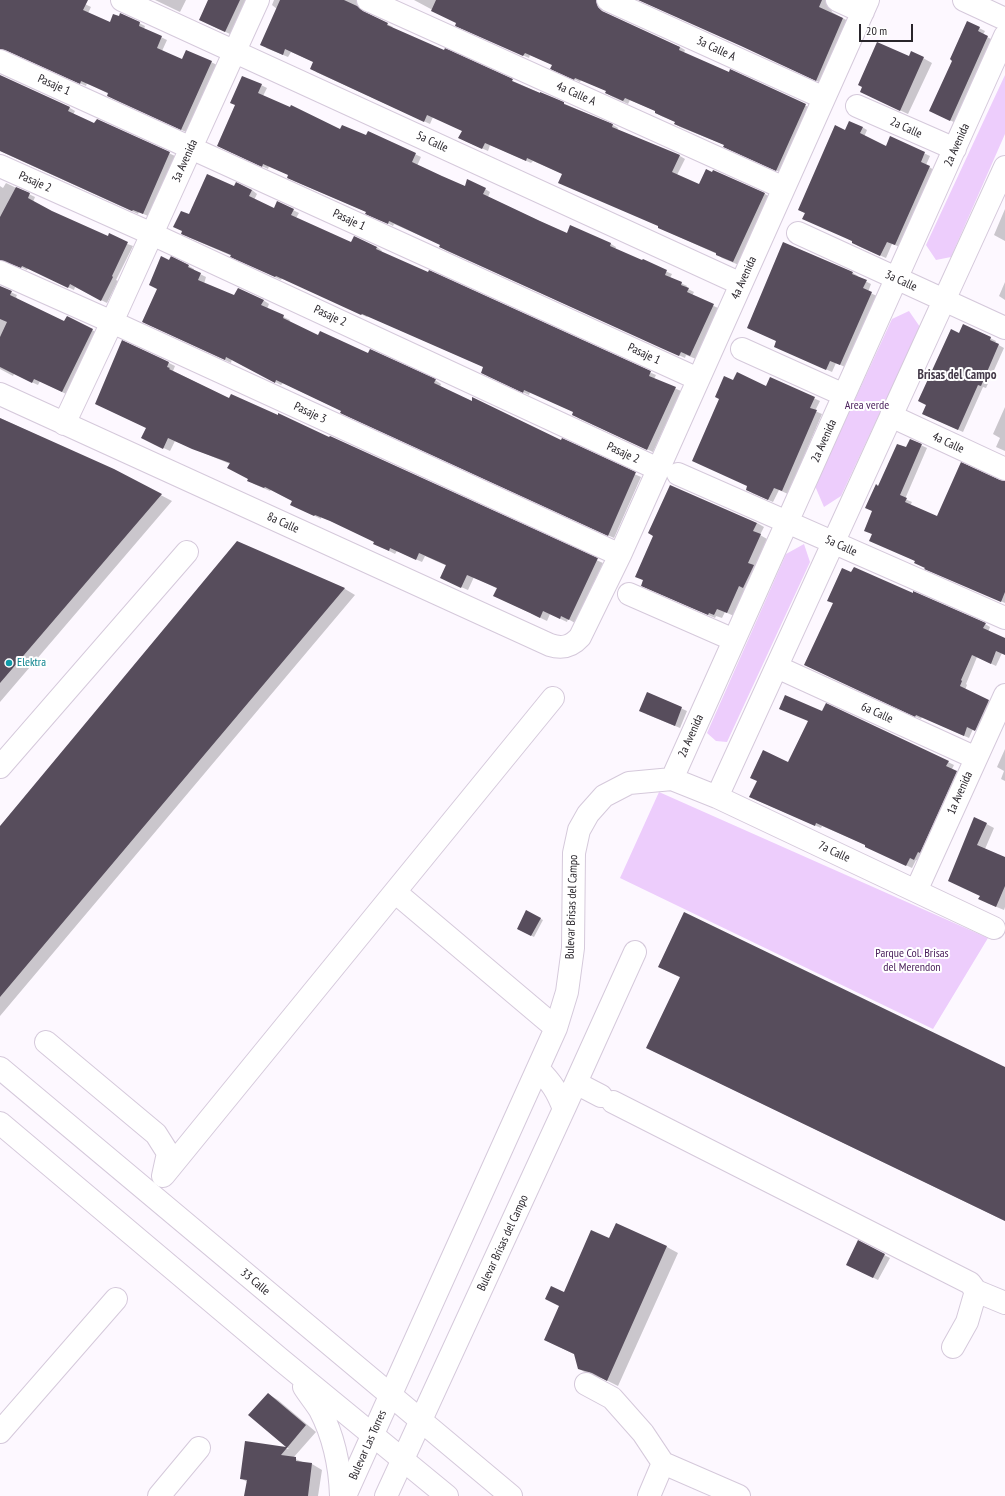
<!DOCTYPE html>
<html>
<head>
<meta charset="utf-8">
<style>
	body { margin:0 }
	#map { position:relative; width:1005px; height:1496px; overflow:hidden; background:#fdf8ff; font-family:"PT Sans Narrow",sans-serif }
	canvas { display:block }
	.scale { position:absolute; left:859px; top:24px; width:54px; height:18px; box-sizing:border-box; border:2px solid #29252b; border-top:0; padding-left:5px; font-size:12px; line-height:14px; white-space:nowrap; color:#29252b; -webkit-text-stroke:3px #fff; paint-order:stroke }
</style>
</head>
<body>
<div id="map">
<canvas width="1005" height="1496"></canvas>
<div class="scale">20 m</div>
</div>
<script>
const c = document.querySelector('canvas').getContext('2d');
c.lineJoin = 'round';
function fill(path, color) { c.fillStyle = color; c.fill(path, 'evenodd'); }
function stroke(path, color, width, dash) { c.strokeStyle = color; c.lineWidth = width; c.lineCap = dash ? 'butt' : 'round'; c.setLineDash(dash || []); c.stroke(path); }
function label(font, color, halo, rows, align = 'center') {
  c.font = font + ' "PT Sans Narrow",sans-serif'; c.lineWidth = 4; c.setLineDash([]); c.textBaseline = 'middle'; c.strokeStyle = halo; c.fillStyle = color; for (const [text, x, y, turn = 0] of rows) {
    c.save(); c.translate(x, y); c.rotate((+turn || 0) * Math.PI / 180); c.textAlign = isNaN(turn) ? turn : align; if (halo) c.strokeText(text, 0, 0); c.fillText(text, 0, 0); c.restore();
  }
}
fill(new Path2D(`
	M1005 75V134L951 257 936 260 926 245Z
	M909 311 920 327 841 496 824 507 815 486 892 319Z
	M804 544 810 562 727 742 716 741 707 733 786 554Z
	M659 792 988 938 933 1029 620 878Z`), '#edcdfc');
fill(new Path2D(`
	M0 0H77L91 7 88 13 110 23 119 17 121 14 145 26 144 29 167 40 162 51 183 61 211 62 217 65 186 132 113 99 109 94 87 83 86 86 12 52 5 51 0 53Z
	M155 0H186L180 12Z
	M209 0H246L230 34 206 23Z
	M274 0H361V5L363 12 393 27 392 28 613 125 618 128 617 130 680 156 685 159 677 175 700 186 714 171 765 194 770 197 739 265 722 258 717 254 664 230 659 226 563 174 533 161 531 163 490 145 488 151 465 141 463 131 433 117 430 124 316 72 314 62 291 52 288 57 266 48 277 9 272 5Z
	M414 0H586L582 9 680 47 685 50 684 53 811 108 782 173 730 149 725 145 680 127 675 124 676 122 661 116 656 113V111L630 100 628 104 611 96 606 93 607 91 581 80 580 82 557 71 553 65 530 55 529 58 462 28 457 23Z
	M639 0H830V5L832 12 848 21 821 83 748 48Z
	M979 28 985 31 983 35 993 40 956 123 936 114Z
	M910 58H923L932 63 908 114 861 92Z
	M0 76 70 108 75 111 73 115 95 125 97 120 175 156 148 216 139 212 138 214 0 151Z
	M261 85 267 88 263 96 341 130 367 137 369 132 421 157 417 166 465 187 485 189 490 192 488 197 567 234 571 226 611 244 616 247 615 250 672 274 670 278 687 286 686 288 694 292 692 296 718 308 696 359 686 355 685 358 445 250 441 245 394 224 393 226 367 212 294 181 289 175 269 166 268 169 224 149Z
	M862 127 867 130 864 137 887 147 891 138 930 156 926 165 934 170 900 247 892 244 886 258 858 246 853 242 799 210 846 131Z
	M6 183 35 197 33 202 52 212 108 237 133 246 116 280 118 281 107 303 75 287 74 290 28 268 27 270 12 263 5 262 0 264V186L3 188Z
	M235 187 252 190 257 194 254 200 275 209 293 210 299 213 296 218 352 244 377 247 382 251 381 253 656 375 654 379 681 391 653 452 578 418 574 412 530 392 529 395 487 376 484 367 368 316 367 317 282 278 281 280 232 256 188 237 189 215Z
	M1005 209V241L994 235Z
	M784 243 853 273 858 276 857 277 871 284 868 292 877 296 845 367 836 363 832 372 780 349 777 341 748 328Z
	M171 258 189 266 194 269V271L206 277 204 284 235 296 263 300 269 304 267 309 290 320 289 322 319 336 435 380 441 384 440 387 641 477 614 538 347 416 342 411 283 383 281 385 232 359 231 363 149 325Z
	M1005 282V300L999 296Z
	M0 287 17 295 16 297 17 298V299L65 322 67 318 98 333 68 395 40 381 38 385 14 374 13 376 0 369Z
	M960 334 990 338 996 341 995 343 1004 348 986 388 983 387 963 432 923 414Z
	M122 342 169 363 175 366 173 371 230 399 603 563 575 623 568 619 567 622 550 614 547 621 501 599 498 589 474 577 468 590 447 581V566L425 556 422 562 397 551 395 554 381 547 375 542 338 524 321 517V519L298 508 293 501 271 490 270 491 254 484 230 464 175 441 170 451 149 441 147 428 96 404Z
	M770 378 820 401 815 411 822 414 788 494 779 490 773 502 752 493 748 486 734 382 767 387Z
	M1005 407V451L996 447 1000 438 993 434Z
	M0 418 113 470 172 501 0 702Z
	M910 440 927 448 905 499 912 502 910 506 938 518 1005 482V603L931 571 865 530 873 511 879 487 906 449Z
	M757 523 764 527 760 535 767 539 755 567 760 570 734 616 725 612 722 618 716 616 715 618 649 589 644 581 636 576Z
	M237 542 345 589 355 595 0 1016V828Z
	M985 624 990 627 988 632 1005 639V655L1002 653 996 666 977 657 966 684 967 685 965 690 994 704 981 733 973 729 969 738 922 717 921 719 811 667Z
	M648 693 687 711 680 728 646 714Z
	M1005 749V781L1001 779 1004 771 997 767Z
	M948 762 954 765 952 769 962 775 920 862 916 860 912 868 871 849 866 845 822 826 821 828 756 800 789 763Z
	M975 818 994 828 985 849 1005 858V907L1004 910 987 903 981 896Z
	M526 912 543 920 534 937 518 929Z
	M659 967 1005 1068V1221L647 1048 681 978Z
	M616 1224 667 1247 678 1253 618 1386 604 1379 590 1375 579 1369 576 1355 545 1340 560 1306 547 1299 564 1293 609 1239Z
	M859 1242 890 1258 878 1280 852 1267Z
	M268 1394 278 1400 316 1432 293 1458 305 1463 312 1464 322 1470 318 1496H246L247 1482 241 1478 246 1442 289 1449 249 1415Z`), '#0003');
fill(new Path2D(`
	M0 0H88L83 10 110 22 113 14 119 16 120 13 140 22 139 26 162 36 157 48 182 59 186 50 212 61 181 130 107 96 108 93 81 81 80 84 5 50 0 49Z
	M208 0H240L225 32 199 20Z
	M280 0H344L357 6 363 11 388 23 387 25 444 50 445 48 513 79 512 81 540 93V92L564 102V104L613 124 612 127 680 155 672 172 699 184 706 169 712 172 713 170 765 193 733 262 716 255V253L658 228V226L558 183 562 174 527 158 526 161 485 143 482 149 458 138 462 131 427 115 424 122 310 69 313 62 285 49 283 55 260 45Z
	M436 0H596L598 7 602 11 680 47 679 50 729 72 730 69 806 104 776 171 723 147 724 145 674 124 675 122 655 113V111L625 98 623 101 605 93 606 91 575 78 574 80 550 69 552 65 525 53 523 56 455 26 456 23 431 11Z
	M638 0H822L819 7 843 18 816 81 741 46Z
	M967 21 980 27 978 31 988 36 950 121 929 111 952 61 950 59Z
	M877 42 909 56 911 51 924 57 900 111 860 92 862 87 858 85Z
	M0 75 70 107 68 111 94 123 97 119 170 152 143 214 133 210 132 211 0 151Z
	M242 76 262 84 258 93 290 107 291 105 340 129 342 125 366 135 368 131 416 153 412 162 442 176 465 186 467 179 486 188 483 194 540 221 567 233 570 225 611 243 610 246 642 260 643 259 667 270 665 275 682 282 681 285 689 288 687 292 714 304 690 356 681 352 679 356 661 348 439 247 440 245 389 221 388 224 365 214 366 212 287 178 288 175 263 164 262 167 217 146 235 105 230 103Z
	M849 121 863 127 860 133 886 146 890 136 925 152 921 162 930 166 895 245 887 242 880 256 852 243V241L802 219 805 213 798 210 835 125 845 130Z
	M207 174 234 186 236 182 252 190 249 196 274 208 277 201 294 209 291 215 351 242 354 236 377 247 376 249 428 272 429 270 651 371 649 376 676 387 647 450 572 415 573 412 524 390 523 393 481 373 483 367 362 314 361 315 276 276 275 277 230 257 231 255 181 234 182 231 173 227 181 211 189 214Z
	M16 187 30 193 28 198 52 211 108 236 109 233 128 242 112 276 113 277 101 301 70 284 68 288 22 266 21 268 0 260V217Z
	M783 242 853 272 852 274 867 280 863 288 872 292 840 365 830 361 826 370 774 347 776 341 747 328Z
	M161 256 169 260 171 256 189 265 188 267 201 273 198 280 234 295 238 288 264 300 261 305 284 315 283 318 318 335 320 331 368 353 370 349 436 379 434 383 472 401V397L561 440 562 438 636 472 608 536 340 413 341 411 276 380 275 383 226 357 225 360 142 322 157 289 149 285Z
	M0 286 12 291 10 295 64 321 67 316 93 329 62 392 34 379 32 383 0 367V337L7 322 0 319Z
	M963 324 991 337 990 340 999 344 981 386 978 385 958 430 922 414 926 405 918 401 951 329 959 333Z
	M122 340 169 362 167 367 170 368 169 369 229 398 231 394 278 415V413L329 437 330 436 598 558 569 620 561 616 560 619 543 611 540 618 530 613 493 596 497 588 467 575 461 588 440 578 446 565 419 553 416 560 390 548 389 551 373 544 374 542 330 521 315 515 314 516 290 505 292 501 265 487 264 488 247 481 248 479 227 468 230 463 192 449 168 438 163 449 141 438 146 428 95 404Z
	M737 372 766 386 770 377 815 397 810 408 817 410 782 491 774 488 768 500 746 490 747 486 692 461 719 399 715 397 724 376 733 380Z
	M0 418 114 469 162 494 0 683Z
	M910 439 922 444 900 495 907 498 905 502 937 516 961 462 1000 480 1005 481V592L1001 602 924 569 925 568 914 563 915 561 869 541 872 534 864 531 872 511 865 508 876 484 878 486 897 444 906 447Z
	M670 485 757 523 753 531 761 534 748 563 754 565 743 588 739 586 727 613 717 609 714 615 709 613 708 615 641 586 643 580 635 577 653 536 648 533Z
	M237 541 345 588 0 997V826Z
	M854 567 913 593V591L986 623 983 628 1005 638V655L996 651 991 664 972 655 961 680 962 681 960 686 989 700 975 731 967 727 964 736 916 715 915 717 804 665 833 603 827 601 842 568 851 572Z
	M647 692 682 707 675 726 639 711Z
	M785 695 822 711 826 703 949 761 946 766 957 771 920 853 918 852 914 860 910 858 906 866 865 847V845L816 823 815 826 749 797 757 781 750 778 763 750 788 762 808 721 779 709Z
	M974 817 987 823 977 845 1005 857V886L996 907 978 899 980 896 948 881Z
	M526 910 541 918 531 936 517 929Z
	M684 912 1005 1067V1221L646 1048 680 977 658 967Z
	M616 1223 667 1246 607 1381 592 1373 578 1369 574 1354 544 1340 559 1306 545 1299 551 1286 564 1292 591 1230 609 1238Z
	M858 1240 885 1254 873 1278 846 1265Z
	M268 1393 306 1425 281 1455 296 1457V1461L312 1463 308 1496H244L247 1480 240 1479 245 1441 286 1447 248 1415Z`), '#574d5c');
const minor = new Path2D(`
	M122 0 741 284
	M368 0 784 188
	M608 0 824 98
	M837 0 863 12
	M964 0 1005 19
	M0 61 698 379
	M857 106 955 149
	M0 166 152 234 658 469
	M798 233 1005 328
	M0 272 112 322 620 555
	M742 349 844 395
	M0 394 550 645C562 649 571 647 580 637L620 555 868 0
	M891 416 1005 469
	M64 424 112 322 258 0
	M678 474 1005 618
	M629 594 734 640
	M777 667 976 758
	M0 767 187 552
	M672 779 1005 36
	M717 797 1005 167
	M916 891 1005 695
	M395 892 556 1028
	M46 1042 156 1134 168 1153 163 1176
	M576 1083 601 1096
	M613 1102 970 1283 976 1291 967 1322 953 1347
	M564 1109 635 952
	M164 1175 553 698
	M976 1291 1005 1303
	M586 1384 612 1398 643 1433 663 1463
	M0 1432 116 1299
	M159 1496 199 1448
	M345 1496 556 1028 567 992 573 948 574 853 579 830 588 814 604 796 629 783 672 779 717 797 994 928
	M386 1496 564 1109C557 1091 552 1083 538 1069
	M649 1496 663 1463 739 1496`);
const major = new Path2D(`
	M0 1068 511 1496
	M0 1123 280 1359 447 1496
	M304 1387C309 1395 315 1402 320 1410 334 1437 340 1466 341 1496`);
stroke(minor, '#d5c9db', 24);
stroke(major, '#d5c9db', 24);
stroke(minor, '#fff', 22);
stroke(major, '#fff', 22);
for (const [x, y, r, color] of [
	[9,663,4,"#0f9aa8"]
]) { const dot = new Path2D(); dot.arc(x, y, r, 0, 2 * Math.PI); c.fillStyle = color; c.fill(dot); stroke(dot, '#fff', 1.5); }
label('12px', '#29252b', '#fff', [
	["3a Calle A",716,49,25],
	["Pasaje 1",54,85,24],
	["4a Calle A",576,94,24],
	["2a Calle",906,128,24],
	["5a Calle",432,142,25],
	["2a Avenida",957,145,-66],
	["3a Avenida",185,161,-66],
	["Pasaje 2",35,182,24],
	["Pasaje 1",349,220,25],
	["4a Avenida",744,278,-66],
	["3a Calle",901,281,24],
	["Pasaje 2",330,316,25],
	["Pasaje 1",644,354,25],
	["Pasaje 3",310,413,25],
	["2a Avenida",824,441,-66],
	["4a Calle",948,443,25],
	["Pasaje 2",623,453,25],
	["8a Calle",283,523,24],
	["5a Calle",841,546,24],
	["6a Calle",877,713,24],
	["2a Avenida",691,736,-66],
	["1a Avenida",960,793,-66],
	["7a Calle",834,852,25],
	["Bulevar Brisas del Campo",572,907,-88],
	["Bulevar Brisas del Campo",503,1243,-65],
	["33 Calle",255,1282,40],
	["Bulevar Las Torres",368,1445,-66]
]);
label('12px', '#4c225d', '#fff', [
	["Area verde",867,406],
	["Parque Col. Brisas",912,954],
	["del Merendon",912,968]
]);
label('12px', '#0d838f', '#fff', [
	["Elektra",17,663]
], 'left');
label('bold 13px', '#443a49', '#fff', [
	["Brisas del Campo",957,375]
]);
</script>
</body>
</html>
